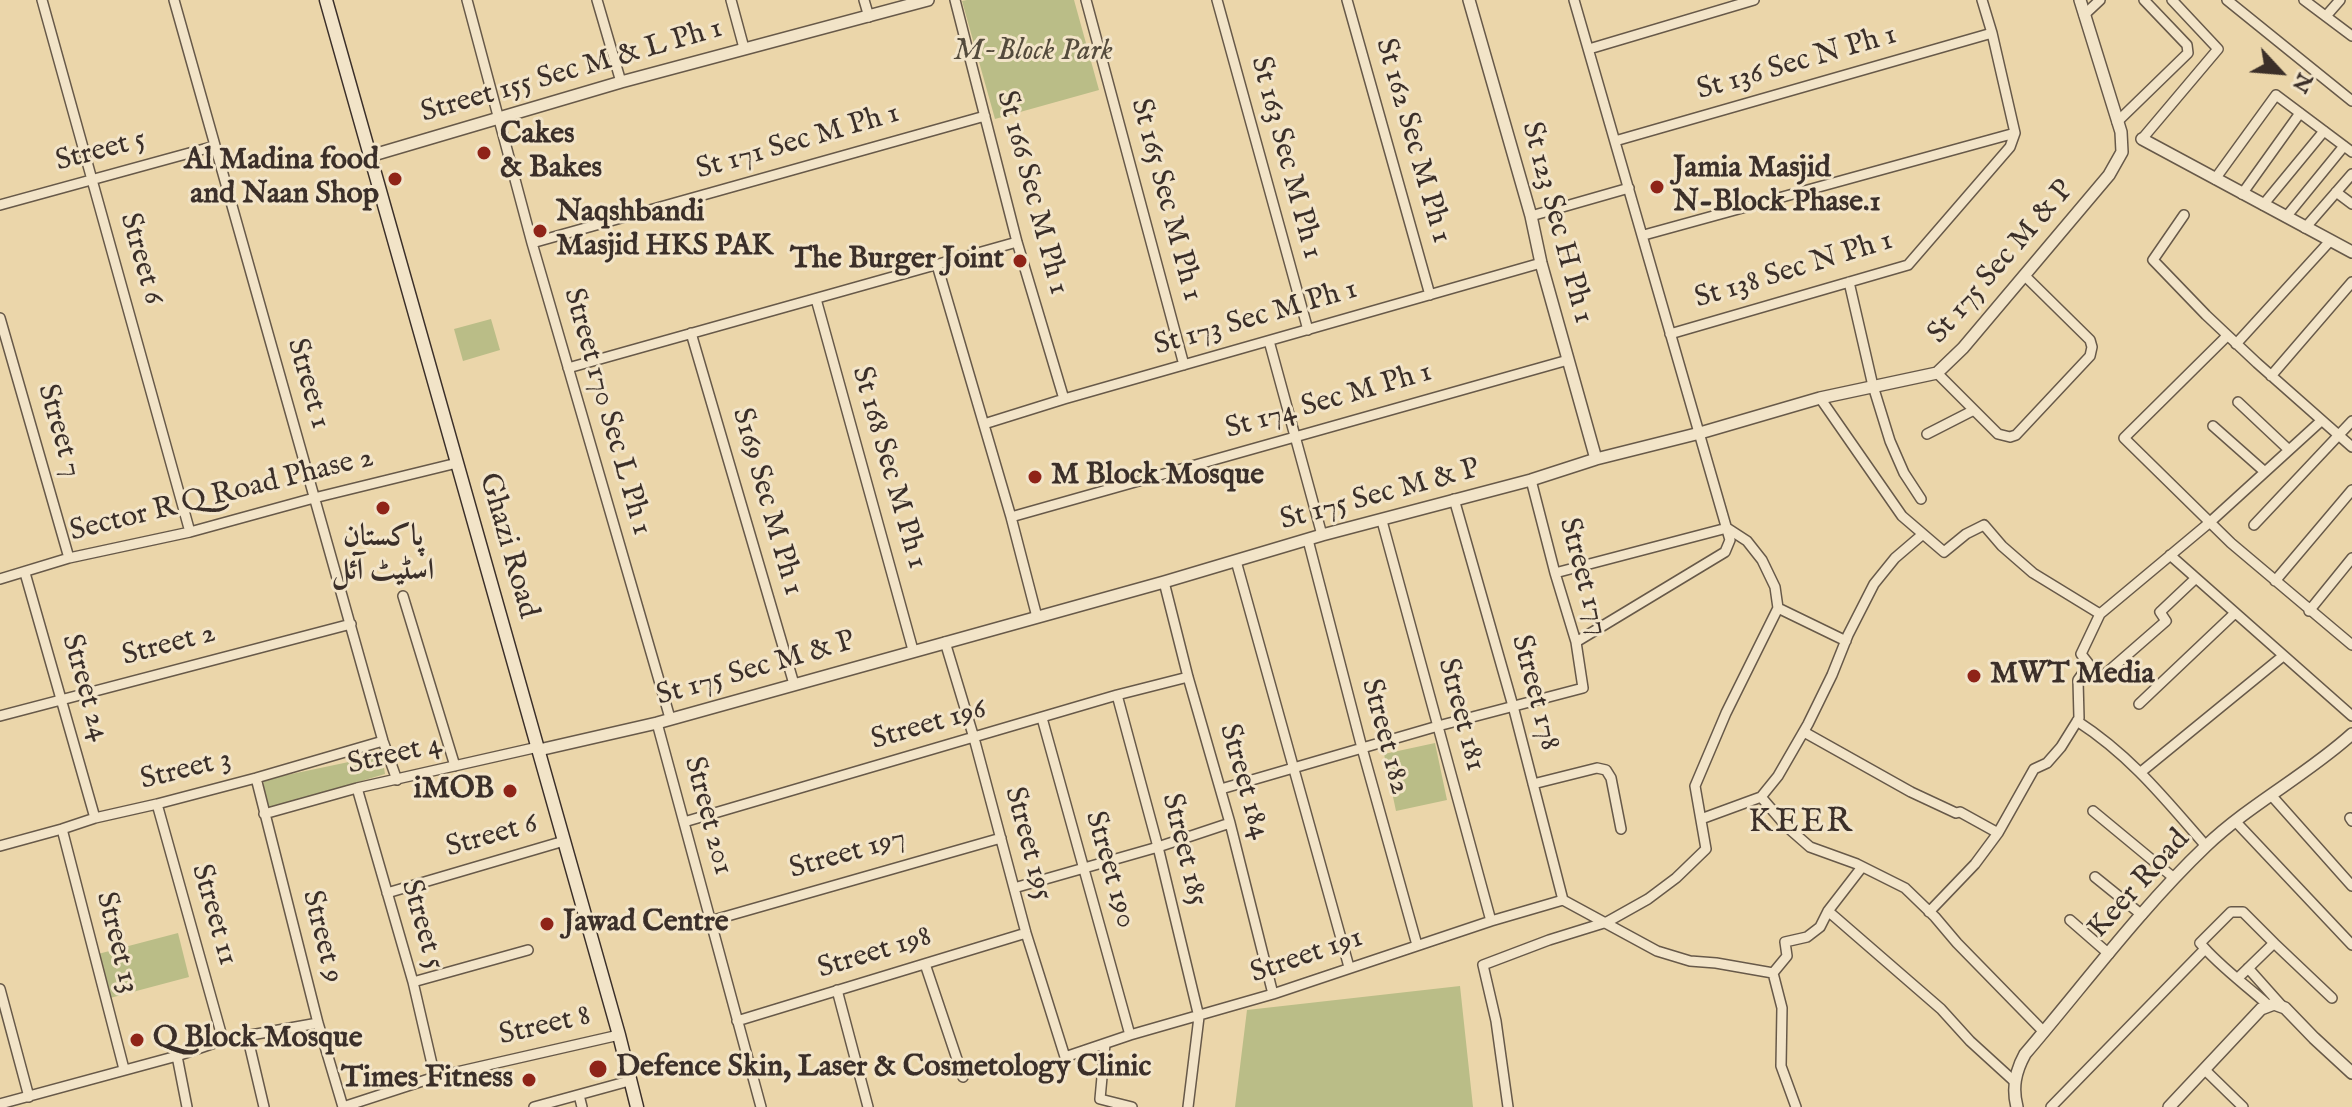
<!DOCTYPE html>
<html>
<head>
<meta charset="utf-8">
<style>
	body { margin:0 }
	#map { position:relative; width:2352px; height:1107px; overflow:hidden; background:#ebd6aa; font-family:"IM FELL English",serif }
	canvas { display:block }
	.north { position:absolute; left:2240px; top:32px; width:80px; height:80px; -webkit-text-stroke:6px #f2e4c8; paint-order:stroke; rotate:116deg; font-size:22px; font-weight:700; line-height:32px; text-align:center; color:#3b2f29 }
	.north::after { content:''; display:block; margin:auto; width:28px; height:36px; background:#3b2f29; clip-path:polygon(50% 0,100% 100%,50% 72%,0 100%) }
</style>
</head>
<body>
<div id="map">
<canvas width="2352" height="1107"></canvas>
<div class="north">N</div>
</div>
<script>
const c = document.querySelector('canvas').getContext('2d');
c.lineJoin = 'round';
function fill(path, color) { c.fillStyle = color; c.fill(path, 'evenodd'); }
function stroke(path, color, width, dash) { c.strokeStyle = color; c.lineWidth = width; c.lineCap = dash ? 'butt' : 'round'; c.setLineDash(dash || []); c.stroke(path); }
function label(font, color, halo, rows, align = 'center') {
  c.font = font + ' "IM FELL English",Amiri,serif'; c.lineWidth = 6; c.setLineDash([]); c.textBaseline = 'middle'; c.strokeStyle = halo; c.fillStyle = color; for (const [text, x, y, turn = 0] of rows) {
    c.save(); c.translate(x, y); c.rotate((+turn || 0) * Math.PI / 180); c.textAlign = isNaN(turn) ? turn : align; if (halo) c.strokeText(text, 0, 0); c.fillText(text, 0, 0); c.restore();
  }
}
fill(new Path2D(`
	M967 0H1074L1099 90 995 119 962 1Z
	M491 319 500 350 463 361 454 329Z
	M1435 743 1447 800 1396 811 1384 754Z
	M382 755 385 774 266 809 263 780Z
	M178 933 189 977 110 998 98 954Z
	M1460 986 1473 1107H1235L1247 1010Z`), '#babd87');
const minor = new Path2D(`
	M42 0 190 532
	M174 0 383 741 397 780
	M467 0 532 243 670 718
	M597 0 621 82
	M731 0 744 48
	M864 0 869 17
	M955 0 1017 242 1064 399
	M1086 0 1184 365
	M1217 0 1308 330
	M1347 0 1430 295
	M1574 0 1730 540 1725 552 1576 642
	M1982 0 1992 33 2015 133
	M2227 0 2352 101
	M2304 0 2352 36
	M2084 15 2100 0
	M2326 16 2340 0
	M1589 49 1754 0
	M2117 122 2188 53 2187 45 2144 0
	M2142 139 2218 49 2172 0
	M1615 141 1992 33
	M2215 179 2276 95 2352 152
	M2336 192 2352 204
	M2242 194 2300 113
	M0 205 215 146
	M2263 205 2324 131
	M2184 215 2153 260 2206 315 2257 363 2352 447
	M1531 216 1629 188
	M2286 217 2344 146
	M2305 228 2352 174
	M1644 235 2015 133
	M532 243 985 116
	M937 265 1011 517 1037 617
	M1849 282 1873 386 1890 441 1904 473 1921 499
	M816 299 913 650
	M0 318 69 558
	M691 333 794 684
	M1670 334 1908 265 2010 147 2015 133
	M2227 336 2124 438 2231 543 2352 645
	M1269 341 1322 535
	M2236 344 2330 241
	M568 368 1017 242
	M1937 373 1998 434 2010 437 2016 435 2090 356 2092 347 2090 340 2025 276
	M2271 376 2352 282
	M1820 398 1902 516 1944 552 1966 534 1984 525 2002 546 2033 573 2100 614 2209 523 2321 421
	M2238 402 2289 450
	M984 424 1064 399 1541 263
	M2213 426 2265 472
	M1927 434 1974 410
	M1454 499 1513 706 1563 900
	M1011 517 1568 360
	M1382 521 1491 921
	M2254 525 2352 421
	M1308 540 1362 748 1417 945
	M2170 555 2352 716
	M1236 561 1349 967
	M25 573 95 818
	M0 579 69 558 190 532 314 498 457 463
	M2275 581 2352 490
	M1164 582 1188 677 1230 823 1273 994
	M403 596 455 766
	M1778 608 1846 641
	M2309 611 2352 558
	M945 642 974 738 1026 933 1065 1057 1130 1035 1273 994 1491 921 1563 900
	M2103 676 2166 621 2160 612 2196 578
	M1117 695 1158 847 1199 1017 1188 1107
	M2139 704 2235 613
	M0 716 351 624
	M1042 718 1130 1035
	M2077 721C2131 756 2165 799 2206 846
	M657 723 761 1107
	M1804 732 1911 792 1956 813 1960 812 1998 833
	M2141 772 2283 656
	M256 778 318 1023 343 1107
	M1533 784 1597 768 1606 770 1611 778 1621 829
	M357 788 413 982 435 1077
	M1221 789 1438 726 1583 688 1576 642 1555 573 1531 480
	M2271 795 2352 886
	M1761 797 1786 826 1810 847 1857 864 1905 888 1935 917 1957 943 2044 1032
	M157 804 223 1040
	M2093 811 2174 878
	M264 814 357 788 538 747
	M2350 818 2352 821
	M1701 819 1761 797 1778 776 1808 724 1832 675 1848 635 1874 584 1895 558 1923 534
	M684 822 1117 695 1188 677
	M2236 822 2352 945
	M62 829 124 1069
	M0 846 62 829 95 818 157 804 256 778 383 741
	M2095 877 2142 915
	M1014 888 1158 847 1230 823
	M387 893 564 841
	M1563 900 1657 951 1690 961 1716 963 1773 973
	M1828 911 1941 1009 1970 1041 2015 1082
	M1929 912 1975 864 1998 833 2034 769 2047 763 2061 747 2079 718 2078 680 2083 673 2088 671V663L2081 654 2100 614
	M2070 920 2109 954
	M710 921 1001 838
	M2274 943 2332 998
	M925 964 963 1077
	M2248 968 2281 1005
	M1773 973 1787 956 1785 942 1807 937 1820 927 1828 911 1862 867
	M1773 973 1782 1008 1781 1066 1796 1107
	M2238 978 2274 943 2243 912H2231L2200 943C2219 966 2246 985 2268 1005
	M413 982 528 950
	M0 989 29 1097
	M837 990 868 1107
	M737 1021 1026 933
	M247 1035 264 1107
	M1105 1044 1100 1099 1132 1107
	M177 1056 187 1107
	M2205 1070 2243 1107
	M579 1095 582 1107
	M0 1104 177 1056 223 1040 318 1023
	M343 1107 435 1077 619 1035
	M534 1107 629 1081
	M1508 1107 1496 1021 1483 965 1549 940 1607 922 1648 899 1676 878 1706 849 1695 786 1726 713 1778 608 1775 587 1762 560 1747 541 1727 528 1555 573
	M2051 1107 2205 949`);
const tertiary = new Path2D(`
	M1469 0 1531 216 1541 263 1596 459
	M2142 139 2352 252
	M370 156 621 82 928 0
	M539 750 657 723 1164 582 1322 535 1531 480 1596 459 1700 433 1820 398 1937 373 1963 348 2109 175 2122 152 2121 132 2080 0
	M2017 1107C2012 1088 2015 1072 2025 1054 2084 985 2140 909 2206 846 2250 804 2307 775 2352 734
	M2169 1107 2261 1009 2274 1004 2285 1008 2314 1038 2352 1073`);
const secondary = new Path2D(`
	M326 0 619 1035 637 1107`);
stroke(minor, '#675949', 12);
stroke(tertiary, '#675949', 14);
stroke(secondary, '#3b2f29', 15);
stroke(minor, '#f2e4c8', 9);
stroke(tertiary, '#f2e4c8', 11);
stroke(secondary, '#f2e4c8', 12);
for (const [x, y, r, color] of [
	[484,153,8,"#8f2418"],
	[395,179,8,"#8f2418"],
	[1657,187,8,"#8f2418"],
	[540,231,8,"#8f2418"],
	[1020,261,8,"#8f2418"],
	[1035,477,8,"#8f2418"],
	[383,508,8,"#8f2418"],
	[1974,676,8,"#8f2418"],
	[510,791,8,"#8f2418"],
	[547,924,8,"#8f2418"],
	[137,1040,8,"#8f2418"],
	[598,1069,10,"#8f2418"],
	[529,1080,8,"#8f2418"]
]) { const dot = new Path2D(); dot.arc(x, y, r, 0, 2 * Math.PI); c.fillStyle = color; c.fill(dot); stroke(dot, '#f2e4c8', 3); }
label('italic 30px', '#544b3c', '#f2e4c8', [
	["M-Block Park",1033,53]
]);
label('30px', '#3b2f29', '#f2e4c8', [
	["St 136 Sec N Ph 1",1797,64,-16],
	["Street 155 Sec M & L Ph 1",572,72,-16],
	["St 162 Sec M Ph 1",1412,141,74],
	["St 171 Sec M Ph 1",798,143,-16],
	["Street 5",101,152,-15],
	["St 163 Sec M Ph 1",1285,158,75],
	["St 166 Sec M Ph 1",1031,193,75],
	["St 165 Sec M Ph 1",1165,200,75],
	["St 123 Sec H Ph 1",1556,223,75],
	["Street 6",140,259,74],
	["St 175 Sec M & P",2002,263,-49],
	["St 138 Sec N Ph 1",1794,271,-17],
	["St 173 Sec M Ph 1",1256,319,-16],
	["Street 1",307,384,74],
	["St 174 Sec M Ph 1",1329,402,-16],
	["Street 170 Sec L Ph 1",606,412,74],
	["Street 7",58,431,74],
	["St 168 Sec M Ph 1",888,468,74],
	["Sector R Q Road Phase 2",222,496,-14],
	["St 175 Sec M & P",1380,496,-15],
	["S169 Sec M Ph 1",766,502,74],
	["Ghazi Road",507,546,74],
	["Street 177",1582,577,75],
	["Street 2",169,646,-15],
	["St 175 Sec M & P",756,670,-16],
	["Street 24",84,688,74],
	["Street 178",1534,693,75],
	["Street 181",1460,715,75],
	["Street 196",929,726,-16],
	["Street 182",1384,737,75],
	["Street 4",395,756,-13],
	["Street 3",186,771,-14],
	["Street 184",1243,782,74],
	["Street 201",707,816,75],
	["Street 6",492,837,-16],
	["Street 195",1027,844,75],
	["Street 185",1183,850,76],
	["Street 197",848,855,-16],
	["Street 190",1109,870,74],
	["Keer Road",2140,885,-48],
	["Street 11",213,915,74],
	["Street 5",421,925,74],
	["Street 9",321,937,76],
	["Street 13",116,943,76],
	["Street 198",875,954,-17],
	["Street 191",1307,957,-19],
	["Street 8",545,1027,-13]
]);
label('bold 30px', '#3b2f29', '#f2e4c8', [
	["Cakes",500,136],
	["& Bakes",500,170],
	["Al Madina food",379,162,"right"],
	["and Naan Shop",379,196,"right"],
	["Jamia Masjid",1673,170],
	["N-Block Phase.1",1673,204],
	["Naqshbandi",556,214],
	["Masjid HKS PAK",556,248],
	["The Burger Joint",1004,261,"right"],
	["M Block Mosque",1051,477],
	["پاکستان",383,539,"center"],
	["اسٹیٹ آئل",383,573,"center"],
	["MWT Media",1990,676],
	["iMOB",494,791,"right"],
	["Jawad Centre",563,924],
	["Q Block Mosque",153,1040],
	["Defence Skin, Laser & Cosmetology Clinic",616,1069],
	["Times Fitness",513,1080,"right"]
], 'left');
c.letterSpacing = '2px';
label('34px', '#3b2f29', '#f2e4c8', [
	["KEER",1801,824]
]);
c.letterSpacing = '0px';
</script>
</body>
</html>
